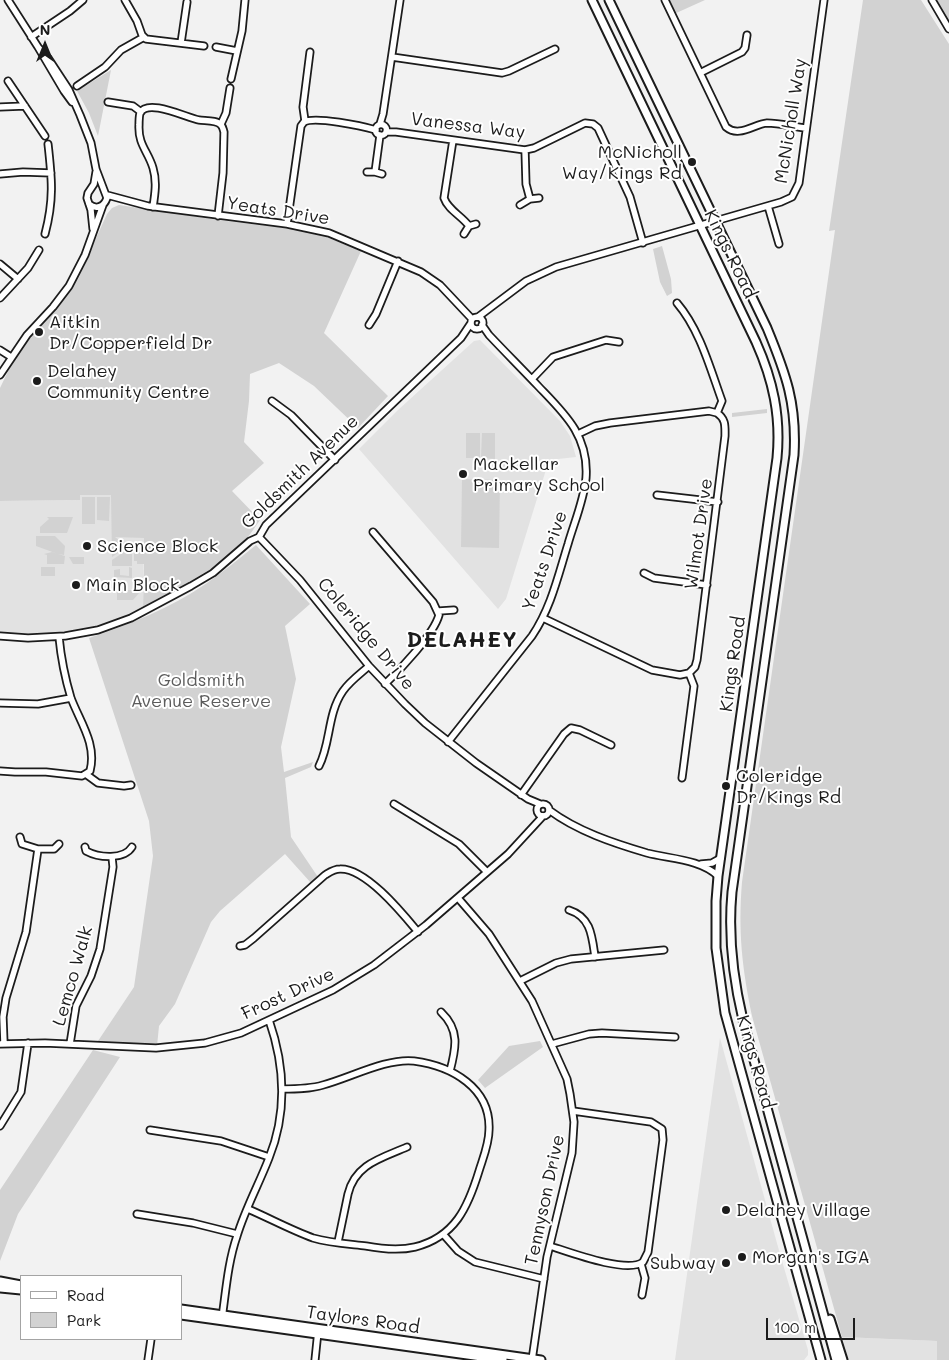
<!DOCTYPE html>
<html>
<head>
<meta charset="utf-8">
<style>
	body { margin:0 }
	#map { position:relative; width:949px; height:1360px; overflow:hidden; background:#f2f2f2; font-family:Mali,sans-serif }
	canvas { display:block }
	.legend { position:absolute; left:20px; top:1275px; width:162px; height:65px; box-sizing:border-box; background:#fff; border:1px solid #a4a4a4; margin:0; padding:6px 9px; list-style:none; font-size:15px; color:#1c1c1c }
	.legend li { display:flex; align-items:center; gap:10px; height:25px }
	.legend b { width:25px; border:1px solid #a4a4a4 }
	.north { position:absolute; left:20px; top:20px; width:50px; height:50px; -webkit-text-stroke:4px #fff; paint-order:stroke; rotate:0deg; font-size:14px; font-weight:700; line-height:20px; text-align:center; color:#1c1c1c }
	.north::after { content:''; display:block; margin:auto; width:18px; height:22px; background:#1c1c1c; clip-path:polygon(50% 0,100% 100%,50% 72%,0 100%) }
	.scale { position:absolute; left:766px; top:1318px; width:89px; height:22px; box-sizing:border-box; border:2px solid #1c1c1c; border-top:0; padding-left:6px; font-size:15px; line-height:18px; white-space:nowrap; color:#1c1c1c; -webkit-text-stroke:4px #fff; paint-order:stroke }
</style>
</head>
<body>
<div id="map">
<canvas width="949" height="1360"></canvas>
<ul class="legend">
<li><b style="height:6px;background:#fff"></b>Road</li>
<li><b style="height:14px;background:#d2d2d2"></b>Park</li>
</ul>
<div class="north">N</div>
<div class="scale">100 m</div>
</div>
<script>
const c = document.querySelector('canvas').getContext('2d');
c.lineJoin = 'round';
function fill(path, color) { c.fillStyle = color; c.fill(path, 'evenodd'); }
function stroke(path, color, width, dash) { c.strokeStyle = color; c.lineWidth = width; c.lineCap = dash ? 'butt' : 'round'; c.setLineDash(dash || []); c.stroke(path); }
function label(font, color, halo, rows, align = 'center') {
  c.font = font + ' Mali,sans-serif'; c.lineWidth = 4; c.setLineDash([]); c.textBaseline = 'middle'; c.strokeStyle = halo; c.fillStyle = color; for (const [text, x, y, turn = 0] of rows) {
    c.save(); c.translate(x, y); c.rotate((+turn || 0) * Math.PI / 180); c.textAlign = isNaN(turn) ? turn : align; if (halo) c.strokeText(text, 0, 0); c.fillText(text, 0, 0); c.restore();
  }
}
fill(new Path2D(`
	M480 340 560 421 570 436 576 457 549 460 506 599 498 609 359 449 398 410 474 341Z
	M80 495H111L144 538 143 608 134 613 93 628 63 634 28 635 0 632V501L79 500Z
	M720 1038 780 1254 808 1350V1355L804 1360H675Z
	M842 1337 937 1341V1360H848Z`), '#e2e2e2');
fill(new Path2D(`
	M667 0H705L674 14Z
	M863 0H921L949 44V1360H937V1341L842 1337 752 1016C742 967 738 932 742 882L835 230 829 231Z
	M937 0H949V20Z
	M111 70 98 136 89 113 77 91Z
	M119 205 219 220 294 229 317 233 361 251 324 333 388 396 358 428 314 386 279 363 250 374 249 401 244 442 264 463 232 491 260 520C255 527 250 535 244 542 218 570 178 593 143 608L144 564H137V561H134V552H141V550H137V548H144V538L115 537 120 541H124L123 548H121V551L112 557 111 495H80V500L0 501V388L14 359 30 338 68 294 82 269 107 214 112 208Z
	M662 246 671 279 672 293 667 296 660 282 653 249Z
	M767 409V413L732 417V413Z
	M466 433H480V458H466Z
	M482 433H495V459L481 458Z
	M462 479 500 480 499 548 461 547Z
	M82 497H95V524H82Z
	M97 497H110L109 521 97 520Z
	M47 517H73L67 533H40V527L49 519Z
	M36 536H55L65 546 64 555 58 554 65 556 64 564H47V555L44 554 52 552 58 554 36 546Z
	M256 545 310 604 285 626 296 679 281 747 284 772 313 762 311 767 285 778 291 837 318 877 311 883 285 854 220 911 211 922 175 1004 159 1026 157 1046 98 1041 134 987 153 856 149 821 89 638C130 624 171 608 207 583 224 571 240 558 256 545Z
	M132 551V566H112V560L124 552Z
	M69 557H84V564H73Z
	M41 567H55V576H41Z
	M129 567 132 568V578L114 577V570L120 569V575L129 576Z
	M117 590H133L140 592 133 600H117Z
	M540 1041 543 1047 485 1088 478 1080 509 1046Z
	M93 1050 120 1057 18 1214 0 1261V1190Z`), '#d2d2d2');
const minor = new Path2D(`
	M8 0 38 47 64 91 72 102
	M125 0 137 21 142 35 146 39 204 46
	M665 0 726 127C739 138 754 124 767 123 780 123 794 127 806 128
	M932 0 949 29
	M31 37 70 11 83 0
	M181 43 187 2
	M38 47 48 58 69 90 80 115 91 143 96 169 107 198C104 207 96 210 89 204
	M216 47 237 51
	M392 57 502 73 509 71 555 49
	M700 73 742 52 745 48 747 35
	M231 79 242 31 245 0
	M8 81 45 136
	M77 86 105 67 121 50 144 37
	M108 102 133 106 141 112
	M0 107 25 106
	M305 121 303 107 310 52
	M221 124 226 113 230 88
	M380 124 383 114 400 0
	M375.5 130a5.5 5.5 0 1 1 11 0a5.5 5.5 0 1 1-11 0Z
	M386 132H396L525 150 534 148 585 123 593 124 598 128 630 197 643 243
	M453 140 444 198C448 210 462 216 469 226
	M525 150 526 184 530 199
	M367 172H375L382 174
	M375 172 380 135
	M0 174 23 172 51 173
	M107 195 148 206 287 224 329 233 421 272 440 285 472 319
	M520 205 530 199 539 198
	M768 206 779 244
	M153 207C155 194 157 181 153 168 148 151 138 145 139 125 139 121 139 117 140 113 148 98 187 118 199 120 205 121 217 120 221 125 223 127 223 129 224 132L223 173 218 216
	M287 224 301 126 304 122C315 116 362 126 376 130
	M93 229 91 210 87 198 88 193 94 184 96 172
	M45 234C54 200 52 179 48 144
	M464 234 469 226 476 224
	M0 264 18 279
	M0 298 28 268 39 250
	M677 303C700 330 710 368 722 401L717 413C726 419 725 426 725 436L697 660 695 667 689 673 694 686 682 778
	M478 317 526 281 556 267 781 202 792 197 799 183 824 0
	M471 323a6 6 0 1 1 12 0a6 6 0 1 1-12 0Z
	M369 325 376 314 398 261
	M0 350 11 357
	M0 375 27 335 53 307 69 286 85 255 103 205
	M532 379 553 357 606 340 619 342
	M272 401 291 415 335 460
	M578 434 595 426 610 423 709 411 717 413
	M657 495 718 502
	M373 532 433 602 439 615C434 634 400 670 385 684
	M259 537 300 580 369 666 405 704 425 723 476 763 528 799 540 804
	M644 573 654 578 707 585
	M439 611 454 610
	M543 618 652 670 680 675 689 673
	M0 636 28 638 65 636 98 630 131 618 191 586 213 573 250 541 259 537 266 525 461 338 471 323
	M0 703 38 704 71 698
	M448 742 532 636C551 608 558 576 568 544 574 523 584 500 586 478 589 436 565 414 539 387 522 369 505 352 489 335L482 325
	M319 766C331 743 327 714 343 691 350 681 360 674 369 666
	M0 771 15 772H46L82 776 90 771C97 744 80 722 71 698 65 678 61 658 59 637
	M87 775 98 783 124 786 131 785
	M521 795 564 734 571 728 580 730 611 745
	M537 810a6 6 0 1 1 12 0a6 6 0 1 1-12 0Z
	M394 804 459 844 487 872
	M549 810C577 831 613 843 647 853 670 859 700 859 718 876
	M20 837 22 844 38 849H54L59 844
	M85 847 86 851C99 858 124 860 132 847
	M701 864 712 863 721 858
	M458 898 489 934 532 1001 567 1079 570 1094 574 1122 572 1153 547 1257 532 1360
	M569 910C591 917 592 936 595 957
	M240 946 245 945 254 938 325 875C330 872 334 869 340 869 366 868 403 914 418 932
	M520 981 556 963 571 959 664 950
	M441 1012C460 1030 456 1048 450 1071
	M4 1043 3 1017 6 998 26 932 38 849
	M0 1044 45 1043 156 1048 205 1043 241 1033 333 990 374 965 426 925 508 854 543 816
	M70 1044 76 1006 91 976 100 949 113 867 112 857
	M552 1044 589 1034 602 1033 675 1037
	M0 1126 21 1092 28 1043
	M150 1130 221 1141 269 1157
	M248 1209C269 1218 291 1230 313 1238 330 1243 349 1244 366 1246 382 1249 398 1251 415 1247 455 1237 468 1207 479 1171 483 1158 489 1144 489 1130 491 1088 452 1066 414 1061 386 1058 350 1078 323 1085 310 1089 296 1089 282 1089
	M137 1214 193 1223 237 1234
	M443 1234 458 1251 475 1262 544 1279
	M338 1242 348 1194C355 1164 382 1158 407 1147
	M550 1246C569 1252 627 1274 643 1262L648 1252 663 1140 662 1129 651 1122 573 1111
	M641 1264 645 1278 642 1295
	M222 1318C226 1290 228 1262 237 1236 245 1209 259 1184 269 1158 287 1113 285 1066 269 1020
	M148 1360 151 1339
	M315 1360 318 1331`);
const major = new Path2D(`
	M592 0 756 342C773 380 781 416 777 458L718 876 716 901V948L725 1013 821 1360
	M609 0 767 328C786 374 797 404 794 455L732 892C728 935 733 978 743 1020L836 1360
	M0 1281 21 1285
	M0 1288 21 1290
	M181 1309 541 1360
	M181 1315 503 1360
	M830 1319 843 1360`);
stroke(minor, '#1c1c1c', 9);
stroke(major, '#1c1c1c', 11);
stroke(minor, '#fff', 5.5);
stroke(major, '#fff', 7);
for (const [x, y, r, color] of [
	[692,162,5,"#1c1c1c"],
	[39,332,5,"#1c1c1c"],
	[37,381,5,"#1c1c1c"],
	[463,474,5,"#1c1c1c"],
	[87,546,5,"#1c1c1c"],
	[76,585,5,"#1c1c1c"],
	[726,786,5,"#1c1c1c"],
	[726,1210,5,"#1c1c1c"],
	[742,1257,5,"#1c1c1c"],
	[726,1263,5,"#1c1c1c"]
]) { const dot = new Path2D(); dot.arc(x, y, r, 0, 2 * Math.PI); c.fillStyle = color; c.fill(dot); stroke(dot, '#fff', 2); }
label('18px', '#1c1c1c', '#fff', [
	["McNicholl Way",791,121,-81],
	["Vanessa Way",468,126,7],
	["Yeats Drive",278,211,9],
	["Kings Road",730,254,64],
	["Goldsmith Avenue",300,472,-44],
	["Wilmot Drive",699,534,-82],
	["Yeats Drive",545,561,-71],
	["Coleridge Drive",366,634,50],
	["Kings Road",733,664,-82],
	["Lemco Walk",73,976,-74],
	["Frost Drive",288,994,-25],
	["Kings Road",755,1062,74],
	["Tennyson Drive",545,1200,-78],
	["Taylors Road",363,1320,8]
]);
label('18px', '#1c1c1c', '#fff', [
	["McNicholl",682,152,"right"],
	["Way/Kings Rd",682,173,"right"],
	["Aitkin",49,322],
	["Dr/Copperfield Dr",49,343],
	["Delahey",47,371],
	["Community Centre",47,392],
	["Mackellar",473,464],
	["Primary School",473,485],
	["Science Block",97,546],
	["Main Block",86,585],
	["Coleridge",736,776],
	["Dr/Kings Rd",736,797],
	["Delahey Village",736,1210],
	["Morgan's IGA",752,1257],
	["Subway",716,1263,"right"]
], 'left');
label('18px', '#5c5c5c', '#fff', [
	["Goldsmith",201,680],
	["Avenue Reserve",201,701]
]);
c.letterSpacing = '1px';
label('bold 22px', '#1c1c1c', '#fff', [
	["DELAHEY",462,640]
]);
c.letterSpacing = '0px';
</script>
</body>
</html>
